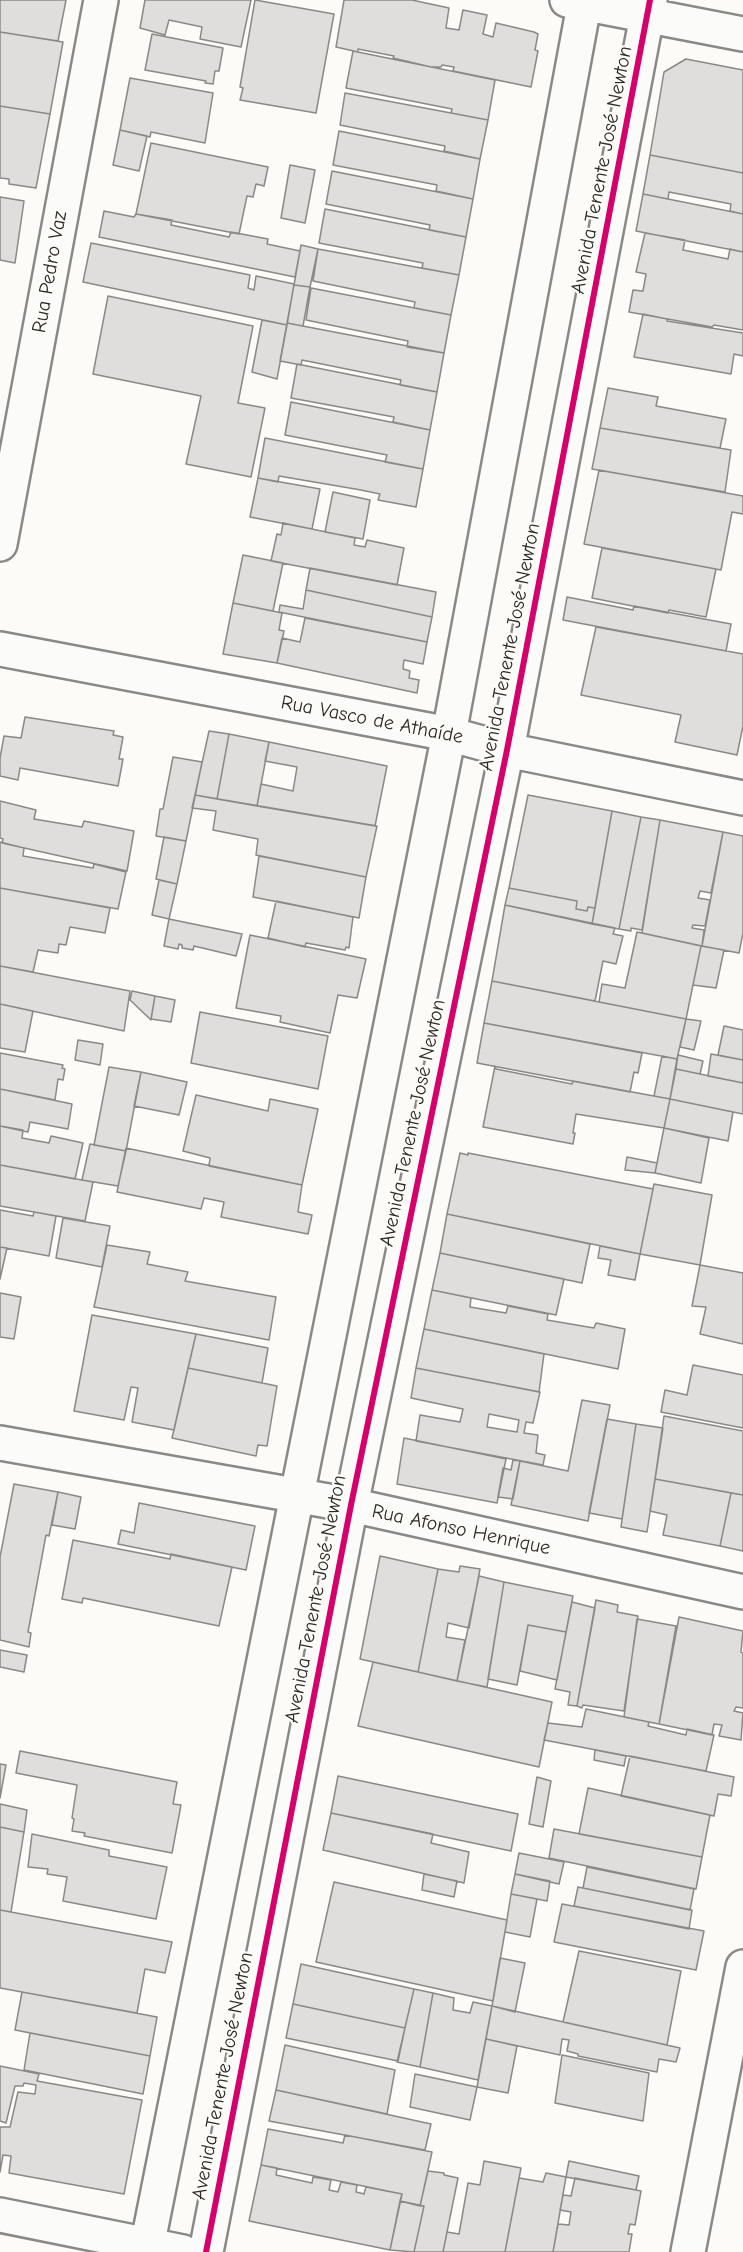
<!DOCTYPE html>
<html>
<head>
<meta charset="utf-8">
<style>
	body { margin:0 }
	canvas { display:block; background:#fcfbf8 }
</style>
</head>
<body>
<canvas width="743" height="2252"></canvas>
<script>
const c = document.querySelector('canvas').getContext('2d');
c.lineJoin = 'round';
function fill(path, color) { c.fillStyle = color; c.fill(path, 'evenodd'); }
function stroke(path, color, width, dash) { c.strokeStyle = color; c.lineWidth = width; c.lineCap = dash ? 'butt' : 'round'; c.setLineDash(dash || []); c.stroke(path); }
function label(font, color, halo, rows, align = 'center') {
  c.font = font + ' "Comic Neue",sans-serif'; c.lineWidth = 4.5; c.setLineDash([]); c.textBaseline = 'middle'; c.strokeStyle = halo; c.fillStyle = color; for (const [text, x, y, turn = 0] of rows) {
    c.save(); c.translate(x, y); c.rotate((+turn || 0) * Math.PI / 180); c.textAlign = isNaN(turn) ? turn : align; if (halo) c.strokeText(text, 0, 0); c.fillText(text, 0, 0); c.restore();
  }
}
const building = new Path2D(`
	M0 0H66L58 41 0 32Z
	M145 0H251L241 47 200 39 202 27 169 20 165 35 140 28Z
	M255 0 334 14 316 113 240 100 243 88 240 87Z
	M344 0H412L449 8 446 28 459 30 463 10 487 15 483 34 493 37 496 23 534 32 538 34 535 50 538 51 531 87 453 71 454 67 442 65 441 67H431L393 58 394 56 358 49V52L336 47Z
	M0 32 63 42 50 114 0 106Z
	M152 34 223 48 219 71H215L213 84 205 83 206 81 145 70Z
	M353 51 495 80 488 120 451 113 452 109 346 88Z
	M686 59 743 70V173L650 155 664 72Z
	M130 78 213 93 205 143 151 132 150 137 120 130Z
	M345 93 488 120 480 159 444 151 445 146 340 125Z
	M0 106 50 114 36 188 9 184V179L0 178Z
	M120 130 147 136 139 171 113 165Z
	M339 131 480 159 473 199 436 191 437 185 333 165Z
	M151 143 268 167 264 186 256 184 253 197 247 196 239 234 136 214Z
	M650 155 743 173V214L730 211 731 204 669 192 668 199 643 194Z
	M290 165 315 170 305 223 281 218Z
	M332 171 473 199 466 237 429 230 430 225 326 204Z
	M643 194 743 214V252L636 231Z
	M0 197 24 201 15 263 0 260Z
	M325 209 466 237 459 275 422 268 423 263 319 243Z
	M104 211 134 217 136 214 172 220 171 225 229 237 231 232 268 239 267 244 300 251 295 277 99 237Z
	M645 233 685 240 683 250 728 259 730 249 743 252V330L714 325 712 327 629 312 633 290 643 291 646 274 636 272Z
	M91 243 250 275 248 288 254 290 256 276 294 284 287 325 83 282Z
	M301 245 318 249 310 287 294 285Z
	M318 249 459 275 451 315 414 308 415 302 313 281Z
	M294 285 310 287 303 326 287 323Z
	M311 288 451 315 444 353 407 347 408 341 306 320Z
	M108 296 253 326 238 403 265 408 251 477 186 464 201 396 93 374Z
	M643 314 667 319V321L743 333V356L734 354 731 374 634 357Z
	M262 320 287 325 277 379 252 372Z
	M287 323 444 353 437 392 400 385 401 380 302 360 301 365 280 361Z
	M297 364 437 392 430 430 393 422 394 417 291 398Z
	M608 388 658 397 656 406 726 419 720 448 600 428Z
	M291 402 430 430 423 469 385 462 387 455 285 435Z
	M600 428 731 450 725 492 592 469Z
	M265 438 423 469 416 507 378 500 380 494 361 490 279 476 278 482 258 478Z
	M599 470 743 496V514L732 512 721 570 584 544Z
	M258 478 320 489 312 529 250 517Z
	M333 492 370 500 363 539 325 532Z
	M283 523 355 538 354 545 365 547 367 540 404 548 397 585 271 561 277 534 281 535Z
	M602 548 716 569 706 617 669 610 668 613 592 598Z
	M243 555 283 563 273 611 233 603Z
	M310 568 436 592 432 617 306 590Z
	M306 590 432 617 427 642 279 612 280 605 303 609Z
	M567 597 633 610 634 606 731 624 726 651 563 620Z
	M233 603 282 613 279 630 284 631 277 663 223 654Z
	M305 618 427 642 423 664 404 660 403 669 410 671 409 678 419 680 417 693 277 663 282 638 300 642Z
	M596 627 743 654V726L737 755 675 742 681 715 581 695Z
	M25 717 114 731 113 735 123 737 119 759H123L118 786 20 768 18 780 0 776V758L4 736 21 738Z
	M209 731 229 734 217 799 195 795Z
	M229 734 269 742 257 806 217 799Z
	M269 742 387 766 375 826 257 806 261 784 293 791 297 767 265 761Z
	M173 757 202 762 186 841 156 836 160 809H163Z
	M195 795 377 826 366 877 256 855 258 839 213 830 216 811 192 808Z
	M528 795 612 811 595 908 588 907 587 911 576 909 577 901 509 888Z
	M0 801 36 810 34 819 82 827 84 821 134 831 127 871 2 843 3 839 0 838Z
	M612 811 641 817 619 929 592 924Z
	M641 817 660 820 642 930 631 928V931L619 929Z
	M660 820 723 832 711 893 700 891 698 898 710 900 705 926 693 925 692 928 704 930 702 946 642 933Z
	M723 832 743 836V933L739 953 702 946Z
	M164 837 186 841 177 884 156 879Z
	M0 842 24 848 23 856 93 868 94 864 126 872 118 909 0 888Z
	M259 856 366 877 359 918 253 897Z
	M159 880 177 884 169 919 152 915Z
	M0 888 110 908 105 933 70 927 66 945 59 944 58 953 38 950 33 972 0 966Z
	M509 888 577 901 576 909 587 911 588 907 595 908 592 924 505 905Z
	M276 901 353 917 349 948 346 947 345 950 306 943 305 947 268 938Z
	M505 905 615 928 613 934 623 936 616 964 603 961 595 1001 492 981Z
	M169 919 242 934 236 956 194 946 193 950 182 948V945L179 944 178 949 164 946Z
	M637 932 701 946 686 1019 599 1002 602 984 625 988Z
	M250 935 366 959 357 998 338 995 330 1033 280 1022 281 1016 236 1008Z
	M701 946 724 950 716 988 693 985Z
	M0 966 130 991 124 1031 0 1004Z
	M492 981 686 1019 677 1059 484 1023Z
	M132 991 155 996 151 1020 130 1000Z
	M155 996 175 1000 171 1022 151 1019Z
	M0 1004 33 1011 25 1052 0 1048Z
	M200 1012 328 1036 318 1089 191 1063Z
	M686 1019 701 1021 694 1050 680 1047Z
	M484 1023 642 1053 638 1073 634 1072 630 1092 477 1063Z
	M724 1026 743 1030V1060L718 1055Z
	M78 1040 103 1044 100 1065 75 1060Z
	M0 1053 63 1065 62 1068 65 1069 63 1080 58 1079 55 1100 0 1089Z
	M711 1054 743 1060V1083L708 1076Z
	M678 1055 703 1061 700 1074 676 1069Z
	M662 1056 677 1059 670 1099 654 1096Z
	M495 1066 496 1069 572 1084 573 1081 670 1099 664 1128 576 1114 573 1133H575L573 1144 483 1127Z
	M109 1067 141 1072 126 1151 94 1145Z
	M676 1069 743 1083V1114L670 1099Z
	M141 1072 187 1082 179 1115 134 1106Z
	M0 1089 72 1104 68 1129 30 1122 28 1132 0 1126Z
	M196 1095 268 1111 270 1099 318 1109 302 1185 209 1166 210 1158 183 1151Z
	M670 1099 733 1112 728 1141 664 1128Z
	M0 1126 23 1130 22 1138 49 1143 51 1136 83 1143 75 1179 0 1165Z
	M664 1128 709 1138 701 1183 655 1173Z
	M90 1144 126 1151 118 1186 82 1180Z
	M126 1148 302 1185 298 1212 312 1215 308 1234 221 1217 224 1202 204 1198 201 1209 117 1192Z
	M460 1153 468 1155V1153L653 1189 640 1254 447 1214Z
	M627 1157 657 1163 655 1173 625 1170Z
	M0 1165 93 1182 85 1221 0 1206Z
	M654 1184 712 1195 700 1265 640 1254Z
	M0 1210 33 1216 34 1212 56 1216 49 1256 0 1247Z
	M447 1214 590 1244 582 1283 440 1253Z
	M63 1218 110 1226 102 1267 56 1258Z
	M107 1245 150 1252 147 1264 188 1272 185 1281 276 1297 269 1340 94 1307Z
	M600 1246 640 1254 635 1280 608 1275 611 1260 598 1258Z
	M0 1247 7 1248 0 1279Z
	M440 1253 564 1279 556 1315 432 1290Z
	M700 1265 743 1273V1344L700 1334 706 1307 692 1306Z
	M432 1290 471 1298 470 1307 506 1313 508 1306 548 1314 547 1320 594 1328 596 1323 625 1329 618 1369 424 1329Z
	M0 1293 21 1297 14 1339 0 1337Z
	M92 1315 196 1334 174 1430 132 1422 138 1388 131 1387 124 1420 74 1411Z
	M424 1329 544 1354 539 1392 416 1368Z
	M196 1334 268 1348 262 1383 188 1368Z
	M693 1365 743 1375V1428L661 1412 665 1390 687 1395Z
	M188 1368 277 1386 267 1446 258 1445 256 1456 172 1438Z
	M416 1368 540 1392 533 1423 526 1422 524 1433 538 1435 536 1453 545 1455 543 1465 416 1441 420 1415 460 1422 463 1409 411 1398ZM489 1414 519 1420 517 1432 487 1427Z
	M582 1400 610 1405 588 1521 511 1505 520 1461 568 1471Z
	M664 1416 743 1431V1495L655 1479Z
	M607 1419 636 1424 622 1519 589 1513Z
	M636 1424 663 1428 647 1532 621 1527Z
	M404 1438 506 1459 497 1503 397 1484Z
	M513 1460 520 1461 513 1499 498 1497 503 1468 511 1470Z
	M655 1479 731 1493 720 1546 663 1535 667 1515 650 1511Z
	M14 1484 58 1492 49 1536 46 1535 28 1632 31 1633 29 1647 0 1640V1557Z
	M58 1492 81 1497 75 1529 52 1525Z
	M731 1493 743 1495V1551L720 1546Z
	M139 1503 255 1526 246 1570 118 1544 121 1530 134 1533Z
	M73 1540 170 1559 171 1554 232 1567 219 1626 83 1598 82 1603 62 1599Z
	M380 1556 438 1569 418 1672 360 1659Z
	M460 1566 480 1569 469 1628 448 1623 446 1637 465 1640 457 1681 418 1672 438 1569 459 1572Z
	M479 1576 504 1582 487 1687 457 1681Z
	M504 1582 573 1596 566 1632 528 1625 517 1685 488 1679Z
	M596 1600 618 1605 617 1612 638 1616 624 1711 583 1705 582 1708 577 1706Z
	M572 1602 595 1608 577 1706 568 1705 570 1692 555 1689Z
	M679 1617 743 1631 741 1652 743 1653V1708L736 1707 734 1711 743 1713 741 1740 719 1736 722 1725 714 1724 712 1735 659 1724Z
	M637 1619 676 1626 659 1724 624 1717Z
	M528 1625 566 1632 557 1680 520 1671Z
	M0 1650 27 1655 24 1672 0 1667Z
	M373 1662 552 1702 539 1767 358 1726Z
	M586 1709 649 1722 648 1726 686 1735 687 1729 714 1735 706 1771 544 1740 548 1723 582 1727Z
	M595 1750 626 1756 624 1766 594 1760Z
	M20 1751 177 1782 173 1804 181 1805 172 1853 84 1836 85 1833 72 1831 74 1819 72 1818 77 1785 16 1773Z
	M630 1756 734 1777 731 1796 718 1794 714 1816 621 1796Z
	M0 1764 6 1765 0 1798Z
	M338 1776 518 1814 511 1851 331 1813Z
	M537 1777 551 1781 543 1827 529 1824Z
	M588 1788 710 1815 702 1857 579 1834Z
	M0 1804 27 1810 24 1832 0 1827Z
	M331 1813 433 1834 431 1843 469 1852 464 1883 323 1850Z
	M0 1827 24 1832 11 1912 0 1910Z
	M554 1829 702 1857 696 1889 549 1858Z
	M32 1834 109 1850V1856L167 1867 156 1919 63 1901 67 1877 47 1874 48 1869 28 1867Z
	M519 1853 564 1862 559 1884 515 1874Z
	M587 1867 694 1889 690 1910 583 1888Z
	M424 1874 457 1881 454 1897 422 1890Z
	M515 1874 550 1881 547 1901 511 1894Z
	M334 1882 507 1920 493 2001 316 1962Z
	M578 1887 692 1910 689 1929 574 1906Z
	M511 1894 537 1899 530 1937 505 1932Z
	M562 1904 704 1931 696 1970 554 1942Z
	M0 1910 172 1942 165 1973 145 1969 137 2013 0 1988Z
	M579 1951 681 1971 667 2045 563 2022Z
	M500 1958 525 1963 515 2012 492 2006Z
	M301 1964 414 1989 405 2028 293 2004Z
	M414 1989 433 1993 420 2067 397 2062Z
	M22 1992 157 2017 150 2056 15 2030Z
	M433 1993 454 1998 453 2010 470 2013 473 2002 492 2006 478 2080 420 2067Z
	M293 2004 405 2028 398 2061 286 2038Z
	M492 2006 680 2048 676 2062 659 2059 657 2072 578 2056V2054L567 2051 569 2040 562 2039 560 2055 486 2039Z
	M30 2033 150 2056 143 2094 24 2070Z
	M486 2039 517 2046 508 2093 477 2087Z
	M285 2045 395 2070 387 2114 276 2090Z
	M562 2055 649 2073 643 2121 555 2103Z
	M0 2066 39 2074 37 2081 142 2100 124 2194 9 2173 11 2156 3 2155 0 2172V2127H10L18 2092 35 2094 36 2085 24 2083 23 2086H15L6 2123 0 2121Z
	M415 2074 477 2087 470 2120 410 2107Z
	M276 2090 431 2124 425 2150 269 2121Z
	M268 2129 343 2143 345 2135 432 2152 420 2206 400 2201 402 2194 261 2165Z
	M484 2161 521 2168 505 2252H443L447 2232 459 2234 468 2183 480 2185Z
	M569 2161 639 2176 636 2190 566 2177Z
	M261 2165 277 2168 276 2175 312 2183 313 2177 331 2180 329 2190 338 2192 341 2182 357 2185 356 2192 364 2194 366 2187 402 2194 390 2250 249 2221Z
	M428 2171 444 2173V2175L458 2178 443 2252H414L424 2206H420Z
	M546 2173 566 2177 553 2252H505L519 2178 543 2182Z
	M575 2178 641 2191 635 2225 630 2224 628 2234H632L629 2252H553L558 2224 569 2225 571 2212 560 2210 563 2195 571 2196Z
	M400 2201 424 2206 414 2252 390 2250Z`);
fill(building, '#dfdedc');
stroke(building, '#898987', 1.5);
const minor = new Path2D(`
	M567 0 743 34
	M0 544 101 0
	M0 649 449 734 507 750 743 798
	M0 1443 351 1505 743 1592
	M0 2215 183 2252
	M146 2252 449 734 585 0
	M206 2252 351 1505 507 750 650 0
	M688 2252 743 1967`);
stroke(minor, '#898987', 38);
stroke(minor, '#fbfbf9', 33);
stroke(new Path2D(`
	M206 2252 351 1505 507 750 650 0`), '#d6006c', 6);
label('20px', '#2b2b2b', '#fdfcf7', [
	["Avenida Tenente José Newton",602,170,-79],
	["Rua Pedro Vaz",50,272,-80],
	["Avenida Tenente José Newton",510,647,-79],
	["Rua Vasco de Athaíde",372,720,11],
	["Avenida Tenente José Newton",413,1123,-78],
	["Rua Afonso Henrique",461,1530,12],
	["Avenida Tenente José Newton",316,1599,-79],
	["Avenida Tenente José Newton",223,2076,-79]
]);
</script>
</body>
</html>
